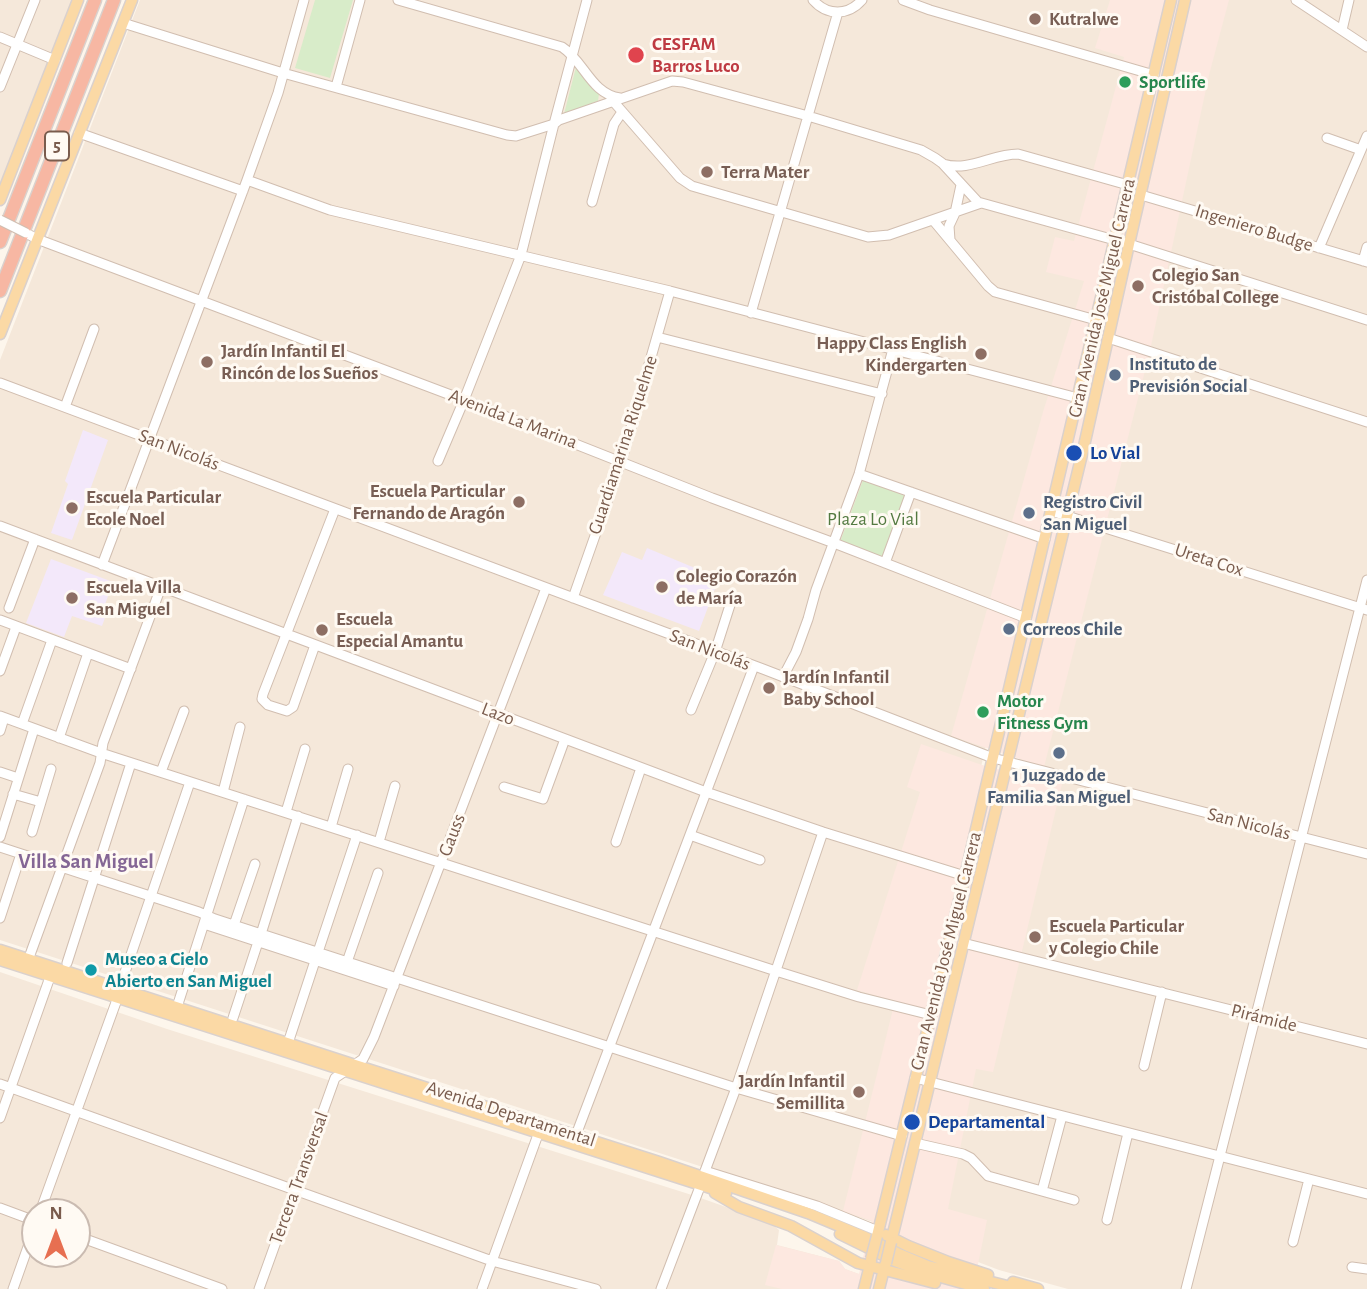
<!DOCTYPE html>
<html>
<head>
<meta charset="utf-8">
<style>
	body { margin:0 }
	#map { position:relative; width:1367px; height:1289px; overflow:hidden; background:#fdf6ec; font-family:"Alegreya Sans",sans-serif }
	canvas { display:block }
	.north { position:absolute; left:21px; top:1198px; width:70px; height:70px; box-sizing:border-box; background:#fffaf3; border:2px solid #cabbb1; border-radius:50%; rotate:0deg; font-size:19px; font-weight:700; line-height:28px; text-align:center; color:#7a5c4d }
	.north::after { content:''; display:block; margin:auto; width:24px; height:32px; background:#e76f51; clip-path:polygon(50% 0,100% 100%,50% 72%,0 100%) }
</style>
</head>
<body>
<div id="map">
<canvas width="1367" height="1289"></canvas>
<div class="north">N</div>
</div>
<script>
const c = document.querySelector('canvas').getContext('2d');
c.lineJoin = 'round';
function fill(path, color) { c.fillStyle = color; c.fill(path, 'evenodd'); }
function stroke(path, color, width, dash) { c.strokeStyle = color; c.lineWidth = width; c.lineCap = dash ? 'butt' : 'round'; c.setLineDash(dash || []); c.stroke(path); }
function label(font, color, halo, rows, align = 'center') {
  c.font = font + ' "Alegreya Sans",sans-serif'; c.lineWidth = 6; c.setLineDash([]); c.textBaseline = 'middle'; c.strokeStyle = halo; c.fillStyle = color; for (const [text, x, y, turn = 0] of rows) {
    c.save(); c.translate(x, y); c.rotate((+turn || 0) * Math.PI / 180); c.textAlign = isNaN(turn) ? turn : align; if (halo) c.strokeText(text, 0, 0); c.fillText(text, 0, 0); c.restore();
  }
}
fill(new Path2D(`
	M0 0H72L0 186Z
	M140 0H1163L873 1222 0 940V360Z
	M1197 0H1367V1289H1068L999 1270 905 1234 1025 733Z
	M0 972 167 1029 695 1196 771 1223 779 1230 777 1245 839 1261 845 1269 859 1274 855 1289H0ZM35 1212H77V1254H35Z`), '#f5e8da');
fill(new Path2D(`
	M1110 0H1229L1209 75 1149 355 1044 767 951 736 1043 412 1084 281 1046 272 1055 237 1074 241 1124 57 1095 48Z
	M921 744 982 765 1062 784 993 1072 976 1069 948 1209 987 1220 973 1289H782L765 1285 776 1245 839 1261 845 1269 859 1274 872 1221 843 1211 895 1001 857 990 920 792 907 787Z`), '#fde8e0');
fill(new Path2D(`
	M83 430 108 440 72 540 51 533 68 484 65 481Z
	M647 548 719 578 699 631 603 595 622 552 642 560Z
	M51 559 113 582 102 613 106 615 102 626 72 616 64 637 26 623Z`), '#f3e8fa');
fill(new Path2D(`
	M315 0H353L330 78 295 68Z
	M576 67 599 94 598 101 564 114Z
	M863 480 907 496 884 557 840 542Z`), '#d8ecc9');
const minor = new Path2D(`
	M398 0 562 47C584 61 591 94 620 98
	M813 0C827 16 848 16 862 0
	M903 0 930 10 1154 75
	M1296 0 1367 47
	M123 23 283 73 507 135 516 136 554 124 559 120 672 81 683 82 808 116 921 150 935 158 942 163 978 202 1129 244 1367 320
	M1342 30 1349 0
	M0 37 55 60
	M0 87 35 0
	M336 87 360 0
	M613 101 680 178 692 186 868 237 889 235 981 203
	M79 133 243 191
	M1327 138 1361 150
	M943 164C969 172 992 154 1018 154L1128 185
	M247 180 330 210 670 291 1078 398
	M1141 195 1367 262
	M592 202 614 124 622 112
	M933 220 988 286 995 292 1096 320
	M26 233 37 239 464 400 712 498 834 543 1026 618
	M950 240 949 226 955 213 961 185
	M1319 248 1367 136
	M1363 261 1367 247
	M751 313 838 12
	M657 337 882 394
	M1108 338 1367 422
	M0 383 763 669 993 758 1367 854
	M65 407 94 329
	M438 461 464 400 521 255 554 124 587 0
	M859 474 1045 539
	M1051 511 1367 610
	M0 526 706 792 823 832 965 876
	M885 563 911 492
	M102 565 247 180 278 93 304 0
	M573 598 621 462 670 291
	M9 608 35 539
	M0 620 131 669
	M315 645 293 707 287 711 268 705 262 699 263 694 335 509
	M0 671 16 627
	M783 677 796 652 808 619 816 590 859 474 893 349
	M691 710 715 652 731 602
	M0 716 101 753 776 971 859 997 931 1015
	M22 724 52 640
	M0 731 4 718
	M59 738 88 653
	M0 772 18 778
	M161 772 184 711
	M504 787 543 799 565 739
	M223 792 240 727
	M13 794 41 802
	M286 812 305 749
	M331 827 348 769
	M32 832 51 769
	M823 832 736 1088 705 1171 817 1206 878 1231
	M690 835 760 860
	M0 837 34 729
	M379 842 395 786
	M616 842 641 768
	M0 847 199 912 215 919 736 1088 902 1136
	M0 918 21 854
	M204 924 394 986
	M234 925 255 864
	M261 934 298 816
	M963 943 1367 1044
	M318 952 357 835
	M347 962 378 873
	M27 963 100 763 103 743 161 587
	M67 963 131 763
	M122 981 190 782
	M177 1007 244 799
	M233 1018 258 942
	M288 1043 315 961
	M1144 1066 1162 992
	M915 1078 1367 1194
	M0 1084 492 1261 596 1289
	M0 1118 50 977
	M576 1135 754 666
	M915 1143 963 1154 971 1158 988 1176 1074 1200
	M1042 1191 1062 1116
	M0 1208 35 1221
	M40 1212 119 994
	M1107 1220 1128 1133
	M77 1236 222 1289
	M1293 1242 1309 1179
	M1352 1267 1367 1269
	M13 1289 35 1227
	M259 1289 335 1078 363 1059 374 1037 546 588
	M482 1289 540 1129
	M661 1289 701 1184
	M1186 1289 1367 580`);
const major = new Path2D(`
	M0 200 78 0
	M0 334 132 0
	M0 950 355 1065 659 1162 808 1213 863 1236 897 1253 928 1266 1019 1289
	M0 960 726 1193
	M715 1193 739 1207 791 1226 858 1263 935 1283
	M840 1234 895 1261 930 1274 984 1289
	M886 1235 908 1246 948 1262 988 1275
	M877 1236 965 876 1171 0
	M891 1242 1084 446 1129 244 1185 0
	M1013 1282 1038 1289
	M864 1289 871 1261
	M879 1289 885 1265`);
const highway = new Path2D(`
	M0 242 95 0
	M0 291 114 0`);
stroke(minor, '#d1beb0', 11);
stroke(major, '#dad1cd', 13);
stroke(highway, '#dad1cd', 15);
stroke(minor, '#fff', 9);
stroke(major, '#fbd9a5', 10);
stroke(highway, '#f7b7a3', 12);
const minorBridge = new Path2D(`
	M0 220 26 233`);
const majorBridge = new Path2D(`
	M871 1259 877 1236
	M886 1263 891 1242`);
stroke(minorBridge, '#d1beb0', 11, []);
stroke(majorBridge, '#dad1cd', 13, []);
stroke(minorBridge, '#fff', 9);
stroke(majorBridge, '#fbd9a5', 10);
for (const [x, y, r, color] of [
	[1035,19,7,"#8d6e63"],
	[636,55,9,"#e0444e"],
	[1125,82,7,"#2e9e5b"],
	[707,172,7,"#8d6e63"],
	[1138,286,7,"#8d6e63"],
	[981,354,7,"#8d6e63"],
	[207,362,7,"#8d6e63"],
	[1115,375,7,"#5c6f8a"],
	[1074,453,9,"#1a4fb4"],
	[519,502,7,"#8d6e63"],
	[72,508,7,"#8d6e63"],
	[1029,513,7,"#5c6f8a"],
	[662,587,7,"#8d6e63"],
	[72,598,7,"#8d6e63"],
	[1009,629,7,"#5c6f8a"],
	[322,630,7,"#8d6e63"],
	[769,688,7,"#8d6e63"],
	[983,712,7,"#2e9e5b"],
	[1059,753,7,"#5c6f8a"],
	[1035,937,7,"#8d6e63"],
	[91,970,7,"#0f9aa8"],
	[859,1092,7,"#8d6e63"],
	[912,1122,9,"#1a4fb4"]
]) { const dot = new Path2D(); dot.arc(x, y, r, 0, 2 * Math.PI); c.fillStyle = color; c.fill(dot); stroke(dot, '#fffaf3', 2.5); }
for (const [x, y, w] of [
	[57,146,24]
]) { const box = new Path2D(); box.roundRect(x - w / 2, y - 14.5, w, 29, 5); c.fillStyle = '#fffaf3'; c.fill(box); stroke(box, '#7a5c4d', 2); }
label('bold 18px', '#7a5c4d', null, [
	["5",57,146]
]);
label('bold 19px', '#785e54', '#fffaf3', [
	["Kutralwe",1049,19],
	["Terra Mater",721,172],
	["Colegio San",1152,275],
	["Cristóbal College",1152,297],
	["Happy Class English",967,343,"right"],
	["Kindergarten",967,365,"right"],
	["Jardín Infantil El",221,351],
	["Rincón de los Sueños",221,373],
	["Escuela Particular",505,491,"right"],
	["Fernando de Aragón",505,513,"right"],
	["Escuela Particular",86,497],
	["Ecole Noel",86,519],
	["Colegio Corazón",676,576],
	["de María",676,598],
	["Escuela Villa",86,587],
	["San Miguel",86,609],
	["Escuela",336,619],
	["Especial Amantu",336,641],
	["Jardín Infantil",783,677],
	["Baby School",783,699],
	["Escuela Particular",1049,926],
	["y Colegio Chile",1049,948],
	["Jardín Infantil",845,1081,"right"],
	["Semillita",845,1103,"right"]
], 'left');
label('bold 19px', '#be3a42', '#fffaf3', [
	["CESFAM",652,44],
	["Barros Luco",652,66]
], 'left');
label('bold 19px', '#27864d', '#fffaf3', [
	["Sportlife",1139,82],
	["Motor",997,701],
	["Fitness Gym",997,723]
], 'left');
label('19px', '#7a5c4d', '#fffaf3', [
	["Ingeniero Budge",1254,228,17],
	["Gran Avenida José Miguel Carrera",1102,298,-77],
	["Avenida La Marina",513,419,21],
	["Guardiamarina Riquelme",623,445,-72],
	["San Nicolás",179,450,21],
	["Ureta Cox",1209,560,18],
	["San Nicolás",710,650,21],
	["Lazo",498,714,21],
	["San Nicolás",1249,824,14],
	["Gauss",452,835,-69],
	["Gran Avenida José Miguel Carrera",946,951,-76],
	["Pirámide",1264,1018,14],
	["Avenida Departamental",511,1114,18],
	["Tercera Transversal",299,1178,-70]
]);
label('bold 19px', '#4e5e75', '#fffaf3', [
	["Instituto de",1129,364],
	["Previsión Social",1129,386],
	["Registro Civil",1043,502],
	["San Miguel",1043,524],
	["Correos Chile",1023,629],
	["1 Juzgado de",1059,775,"center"],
	["Familia San Miguel",1059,797,"center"]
], 'left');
label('bold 19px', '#164399', '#fffaf3', [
	["Lo Vial",1090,453],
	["Departamental",928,1122]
], 'left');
label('19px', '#537a41', '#fffaf3', [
	["Plaza Lo Vial",873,519]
]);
label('bold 19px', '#0d838f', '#fffaf3', [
	["Museo a Cielo",105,959],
	["Abierto en San Miguel",105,981]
], 'left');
label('bold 21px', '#846695', '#fffaf3', [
	["Villa San Miguel",86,862]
]);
</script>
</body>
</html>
